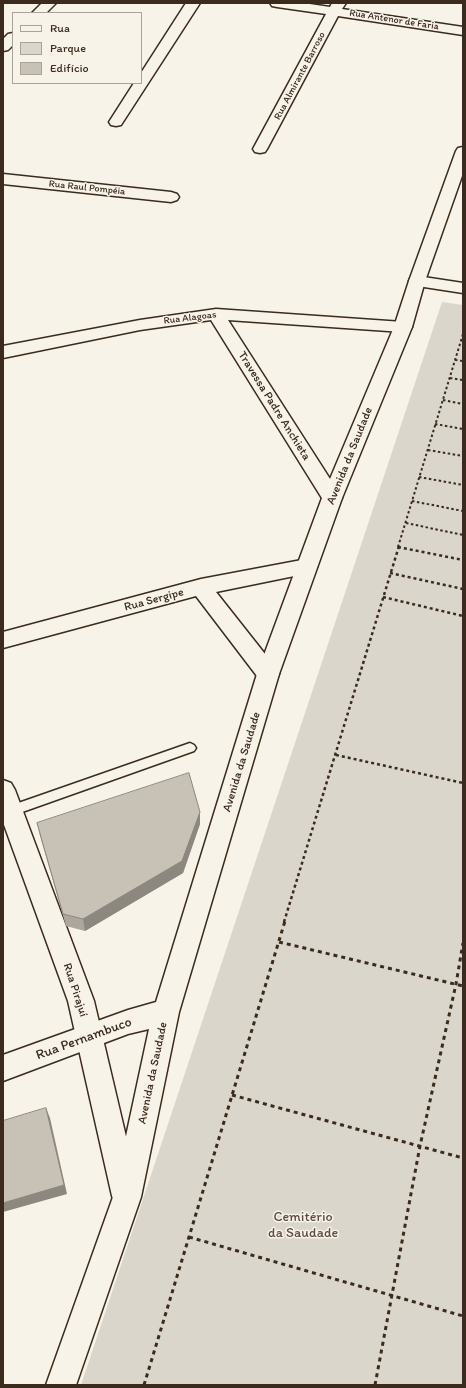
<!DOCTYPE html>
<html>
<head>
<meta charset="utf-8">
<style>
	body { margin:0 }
	#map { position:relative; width:466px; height:1388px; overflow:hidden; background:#f7f3e8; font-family:Itim,sans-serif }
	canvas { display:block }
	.frame { position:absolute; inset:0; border:4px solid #3b2a1e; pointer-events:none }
	.legend { position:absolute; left:12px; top:12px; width:130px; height:72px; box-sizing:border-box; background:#f7f3e8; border:1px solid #aca397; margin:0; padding:5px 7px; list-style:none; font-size:12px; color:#3b2a1e }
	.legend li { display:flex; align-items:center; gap:8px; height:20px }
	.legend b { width:20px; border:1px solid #aca397 }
</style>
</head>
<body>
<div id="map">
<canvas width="466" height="1388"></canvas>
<div class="frame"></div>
<ul class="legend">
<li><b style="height:5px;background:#f7f3e8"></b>Rua</li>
<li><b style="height:11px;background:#dbd6cb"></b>Parque</li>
<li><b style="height:11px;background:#c8c1b6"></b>Edifício</li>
</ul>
</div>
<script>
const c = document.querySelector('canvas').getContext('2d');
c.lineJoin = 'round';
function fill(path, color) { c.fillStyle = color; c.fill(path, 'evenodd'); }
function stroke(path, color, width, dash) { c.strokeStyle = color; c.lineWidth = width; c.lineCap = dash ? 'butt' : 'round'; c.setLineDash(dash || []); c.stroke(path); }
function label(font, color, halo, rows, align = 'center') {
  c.font = font + ' Itim,sans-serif'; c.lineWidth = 3; c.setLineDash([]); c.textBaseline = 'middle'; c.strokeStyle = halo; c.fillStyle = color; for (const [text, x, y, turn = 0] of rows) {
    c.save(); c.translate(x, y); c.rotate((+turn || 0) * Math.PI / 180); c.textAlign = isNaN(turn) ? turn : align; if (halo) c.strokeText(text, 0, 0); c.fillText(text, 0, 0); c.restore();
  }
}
fill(new Path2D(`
	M442 302 463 305V1385H81Z`), '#dbd6cb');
const lane = new Path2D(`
	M190 743 194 745 196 748 194 751 11 816 7 815 5 811 7 807Z`);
const street = new Path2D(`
	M42 3H56L46 13H32Z
	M186 3H200L121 125 116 126 111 125 109 122 134 83H141V73Z
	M270 3H303L330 7 332 3H346L342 9 463 27V35L338 16 267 149 265 152 260 153 255 152 253 149 326 14 277 7 272 6Z
	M13 33V45L8 50 3 51V39L8 34Z
	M3 174 171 192 177 194 179 197 177 200 171 202 3 184Z
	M417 276 463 283V293L411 285 409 281 411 277Z
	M216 309 403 322 409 323 412 327 409 331 403 332 228 320 339 493 342 498 339 503 332 505 325 503 211 320 140 330 3 358V346L140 320Z
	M307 559 314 562 317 567 314 572 216 592 276 668 279 674 276 680 268 683 260 680 196 596 3 648V632L201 579Z
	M3 780 11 783 15 790 94 1001 140 1196 136 1206 126 1210 116 1206 112 1196 68 1001 3 822Z`);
const secondary = new Path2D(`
	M463 147V173L425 281 412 327 342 498 279 674 179 1012 141 1197 76 1385H46L113 1197 149 1029 128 1034 3 1081V1055L128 1010 156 1002 257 674 322 498 394 327 409 281 456 151 458 148Z`);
stroke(lane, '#3b2a1e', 3);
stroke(street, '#3b2a1e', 3);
stroke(secondary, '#3b2a1e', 3);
stroke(new Path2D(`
	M455 360 463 361
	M450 378 463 380
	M443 400 463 404
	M435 424 463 429
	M428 450 463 456
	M419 477 463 485
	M412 501 463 511
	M406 523 463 535
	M398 547 463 334`), '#3b2a1e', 2, [2.5, 2.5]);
stroke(new Path2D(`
	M398 547 463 560
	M390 573 463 589
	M383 597 463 616
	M336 755 463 783
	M284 922 399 546`), '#3b2a1e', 2.5, [3, 3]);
stroke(new Path2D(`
	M279 942 463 986
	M232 1095 463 1158
	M189 1237 463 1316
	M144 1385 285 921
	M375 1385 420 1146 456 984 463 943`), '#3b2a1e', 3, [4, 4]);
fill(lane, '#f7f3e8');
fill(street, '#f7f3e8');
fill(secondary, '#f7f3e8');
fill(new Path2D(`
	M200 812V824L183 873 85 931 66 926 40 836 37 823Z`), '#aca69d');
fill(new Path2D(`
	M200 812V824L183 873 85 931 83 919Z
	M46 1108 50 1118 67 1194 3 1212V1203Z`), '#8c877f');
const building = new Path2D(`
	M189 773 200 812 182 861 83 919 63 914 37 823Z
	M46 1108 64 1185 3 1203V1121Z`);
fill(building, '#c8c1b6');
stroke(building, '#8c877f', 1);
label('10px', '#3b2a1e', '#f7f3e8', [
	["Rua Antenor de Faria",394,20,9],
	["Rua Almirante Barroso",300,76,-62],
	["Rua Raul Pompéia",87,188,6],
	["Rua Alagoas",190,318,-7]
]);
label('12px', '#3b2a1e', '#f7f3e8', [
	["Travessa Padre Anchieta",274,406,58],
	["Avenida da Saudade",350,456,-68],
	["Rua Sergipe",154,600,-15],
	["Avenida da Saudade",242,762,-73],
	["Rua Pirajuí",75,990,72],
	["Avenida da Saudade",153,1073,-78]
]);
label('14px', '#3b2a1e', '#f7f3e8', [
	["Rua Pernambuco",84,1039,-20]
]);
label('14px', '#5b4c41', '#f7f3e8', [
	["Cemitério",303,1217],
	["da Saudade",303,1233]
]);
</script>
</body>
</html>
